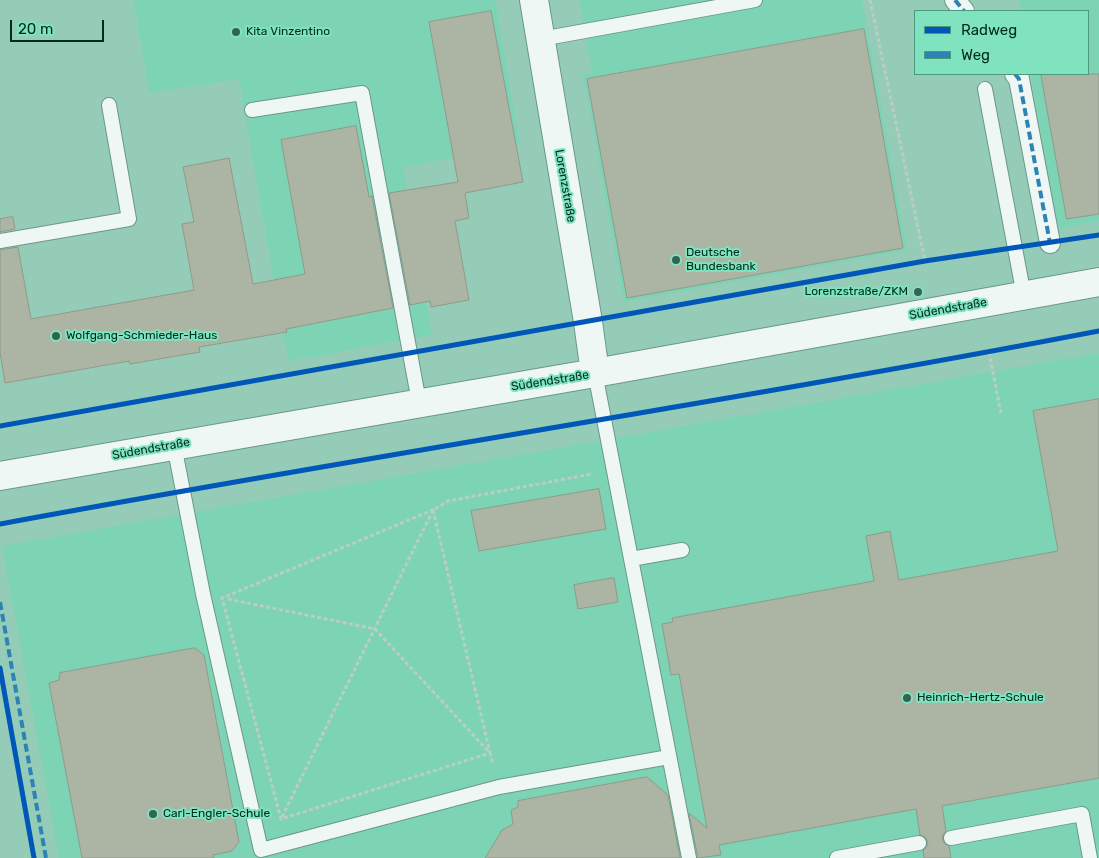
<!DOCTYPE html>
<html>
<head>
<meta charset="utf-8">
<style>
	body { margin:0 }
	#map { position:relative; width:1099px; height:858px; overflow:hidden; background:#95ccb8; font-family:Rubik,sans-serif }
	canvas { display:block }
	.legend { position:absolute; left:914px; top:10px; width:175px; height:65px; box-sizing:border-box; background:#7ee3be; border:1px solid #4c997e; margin:0; padding:6px 9px; list-style:none; font-size:15px; color:#002b1d }
	.legend li { display:flex; align-items:center; gap:10px; height:25px }
	.legend b { width:25px; border:1px solid #4c997e }
	.scale { position:absolute; left:10px; top:20px; width:94px; height:22px; box-sizing:border-box; border:2px solid #002b1d; border-top:0; padding-left:6px; font-size:15px; line-height:18px; white-space:nowrap; color:#002b1d; -webkit-text-stroke:4px #7ee3be; paint-order:stroke }
</style>
</head>
<body>
<div id="map">
<canvas width="1099" height="858"></canvas>
<ul class="legend">
<li><b style="height:6px;background:#0057b8"></b>Radweg</li>
<li><b style="height:6px;background:#2c83b4"></b>Weg</li>
</ul>
<div class="scale">20 m</div>
</div>
<script>
const c = document.querySelector('canvas').getContext('2d');
c.lineJoin = 'round';
function fill(path, color) { c.fillStyle = color; c.fill(path, 'evenodd'); }
function stroke(path, color, width, dash) { c.strokeStyle = color; c.lineWidth = width; c.lineCap = dash ? 'butt' : 'round'; c.setLineDash(dash || []); c.stroke(path); }
function label(font, color, halo, rows, align = 'center') {
  c.font = font + ' Rubik,sans-serif'; c.lineWidth = 4; c.setLineDash([]); c.textBaseline = 'middle'; c.strokeStyle = halo; c.fillStyle = color; for (const [text, x, y, turn = 0] of rows) {
    c.save(); c.translate(x, y); c.rotate((+turn || 0) * Math.PI / 180); c.textAlign = isNaN(turn) ? turn : align; if (halo) c.strokeText(text, 0, 0); c.fillText(text, 0, 0); c.restore();
  }
}
fill(new Path2D(`
	M134 0H495L520 145 403 167 432 335 288 361 239 79 149 93Z
	M579 0H862L907 250 624 302 583 74 592 72Z
	M1019 0H1099V221L1057 229 1031 74H1088V11H1021Z
	M1099 353V858H59L2 546Z`), '#7dd4b5');
const building = new Path2D(`
	M491 11 523 182 465 193 469 218 455 221 469 300 431 307 430 301 410 305 389 193 458 182 429 22Z
	M864 29 903 248 627 298 587 79Z
	M1041 74H1099V214L1067 219Z
	M356 126 369 197 372 196 393 308 286 329 287 332 199 347 200 352 130 364 129 361 5 383 0 352V250L18 247 31 319 194 290 182 224 194 222 183 167 229 158 253 284 305 274 281 140Z
	M13 217 15 229 0 232V219Z
	M1099 399V778L942 806 946 831 943 835 942 839 945 844 949 846 951 858H924L923 851 927 846 928 842 925 837 920 835 916 809 719 845 721 855 698 858 689 813 707 828 679 674 671 675 662 624 673 622 672 618 874 581 866 536 890 531 899 580 1058 551 1033 411Z
	M599 489 606 529 479 551 471 511Z
	M614 578 618 602 578 609 574 585Z
	M195 648 204 655 239 842 232 851 213 855 214 858H82L49 683 59 680 60 673Z
	M647 777 668 795 680 858H485L502 830 513 824 511 810 518 807V801Z`);
fill(building, '#acb4a4');
stroke(building, '#909a8a', 1);
const service = new Path2D(`
	M541 39 755 0
	M985 89 1024 296
	M252 110 362 93 419 402
	M0 241 129 219 109 105
	M595 373 689 858
	M174 445 203 594 261 850 499 787 669 757
	M631 559 682 550
	M951 838 1082 814 1090 858
	M837 858 919 843`);
const pedestrian = new Path2D(`
	M955 0 964 11
	M1015 74 1019 79 1050 243`);
const minor = new Path2D(`
	M534 0 588 322 595 373
	M0 476 595 373 1099 282`);
stroke(service, '#6a9888', 16);
stroke(pedestrian, '#6a9888', 22);
stroke(minor, '#6a9888', 30);
stroke(new Path2D(`
	M870 0 925 261
	M989 352 1001 413
	M433 510 490 753 281 819 222 598Z
	M228 599 375 629 490 753 493 764
	M282 817 433 510 448 501 592 474`), '#bacdc6', 3, [4, 2.5]);
stroke(service, '#eff7f4', 14);
stroke(pedestrian, '#eff7f4', 20);
stroke(minor, '#eff7f4', 28);
stroke(new Path2D(`
	M955 0 964 11
	M1015 74 1019 79 1050 243
	M0 602 46 858`), '#2c83b4', 4, [8, 4]);
stroke(new Path2D(`
	M0 426 925 261 1099 235
	M0 524C366 456 734 401 1099 331
	M0 668 34 858`), '#0057b8', 5);
for (const [x, y, r, color] of [
	[236,32,5,"#346353"],
	[676,260,5,"#346353"],
	[918,292,5,"#346353"],
	[56,336,5,"#346353"],
	[907,698,5,"#346353"],
	[153,814,5,"#346353"]
]) { const dot = new Path2D(); dot.arc(x, y, r, 0, 2 * Math.PI); c.fillStyle = color; c.fill(dot); stroke(dot, '#7ee3be', 2); }
label('12px', '#002b1d', '#7ee3be', [
	["Kita Vinzentino",246,32],
	["Deutsche",686,253],
	["Bundesbank",686,267],
	["Lorenzstraße/ZKM",908,292,"right"],
	["Wolfgang-Schmieder-Haus",66,336],
	["Heinrich-Hertz-Schule",917,698],
	["Carl-Engler-Schule",163,814]
], 'left');
label('12px', '#002b1d', '#7ee3be', [
	["Lorenzstraße",565,186,80],
	["Südendstraße",948,309,-10],
	["Südendstraße",550,381,-9],
	["Südendstraße",151,449,-10]
]);
</script>
</body>
</html>
